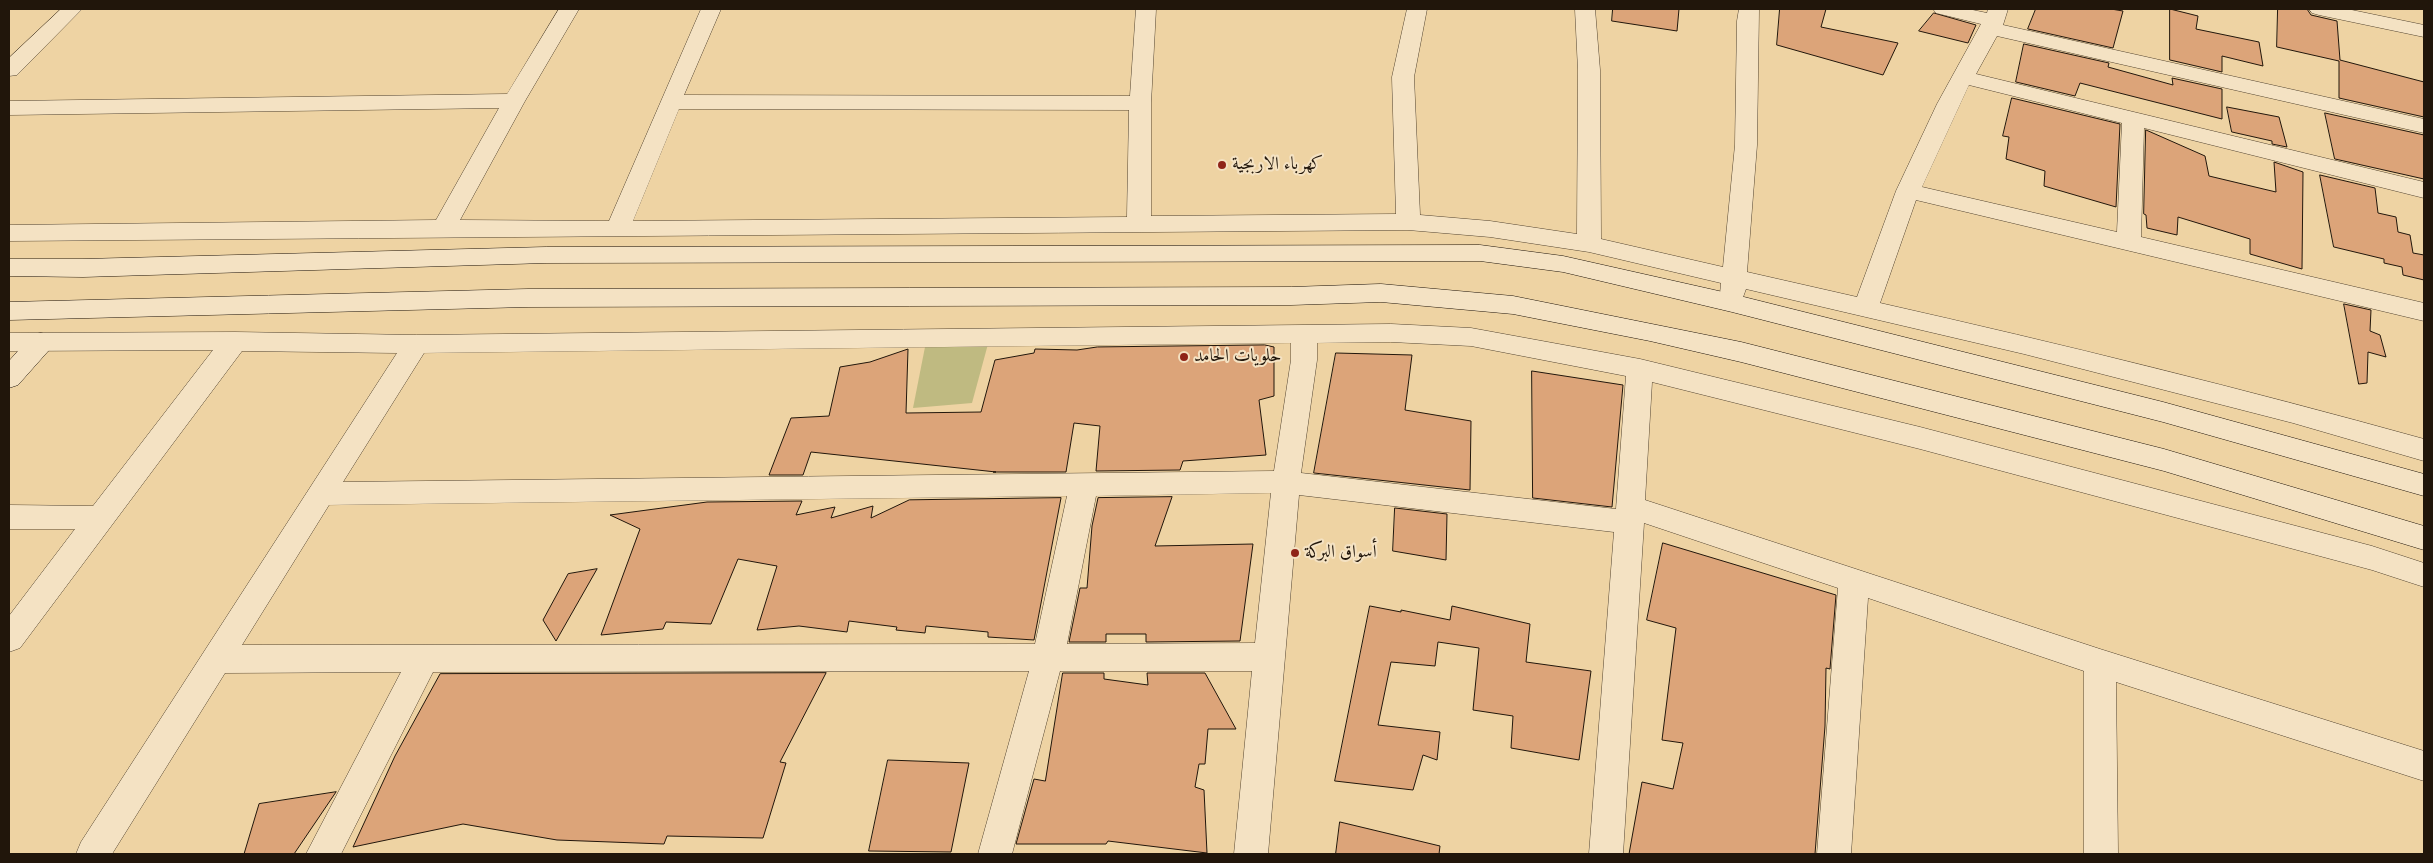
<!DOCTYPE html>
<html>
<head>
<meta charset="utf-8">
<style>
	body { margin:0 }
	#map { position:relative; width:2433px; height:863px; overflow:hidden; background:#eed3a3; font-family:Cardo,serif }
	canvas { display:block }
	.frame { position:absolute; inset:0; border:10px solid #21160b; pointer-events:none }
</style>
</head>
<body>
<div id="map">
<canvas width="2433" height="863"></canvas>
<div class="frame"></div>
</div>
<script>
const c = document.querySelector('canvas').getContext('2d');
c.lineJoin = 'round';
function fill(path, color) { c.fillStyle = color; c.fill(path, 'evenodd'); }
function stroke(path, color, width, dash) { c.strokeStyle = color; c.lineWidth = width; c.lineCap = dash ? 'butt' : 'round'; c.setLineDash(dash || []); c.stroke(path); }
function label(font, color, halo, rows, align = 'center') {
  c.font = font + ' Cardo,Amiri,serif'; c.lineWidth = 4; c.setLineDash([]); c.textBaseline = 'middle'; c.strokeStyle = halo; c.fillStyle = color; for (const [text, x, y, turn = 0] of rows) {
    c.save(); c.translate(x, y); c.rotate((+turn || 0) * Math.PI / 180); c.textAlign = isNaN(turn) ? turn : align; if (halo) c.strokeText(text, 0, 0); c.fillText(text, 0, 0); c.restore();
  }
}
fill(new Path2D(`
	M988 344 972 403 913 408 925 347Z`), '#bfba81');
const building = new Path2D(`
	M1613 9H1679L1677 31 1612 21Z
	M1780 9H1826L1821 27 1898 43 1883 75 1777 45Z
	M2036 9H2111L2123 11 2113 48 2028 29Z
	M2170 9 2198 16 2196 29 2259 42 2263 66 2222 56V72L2170 60Z
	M2278 9H2307L2311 15 2337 21 2340 60 2424 82V117L2339 98V61L2277 47Z
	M1934 13 1976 25 1968 43 1919 31Z
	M2024 44 2109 63 2108 67 2173 85 2172 78 2222 89V119L2080 83 2075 96 2016 82Z
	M2012 98 2120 124 2116 207 2044 186 2045 171 2006 159 2009 137 2003 136Z
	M2227 107 2279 117 2287 147 2272 144V141L2232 132Z
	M2325 113 2424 135V179L2335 159Z
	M2146 130 2205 156 2209 176 2276 192 2274 162 2303 172 2302 269 2250 254V239L2178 217 2177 235 2147 228 2146 215 2144 214Z
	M2320 175 2375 188 2378 213 2396 217 2398 232 2410 235 2413 253 2424 255V280L2403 275 2402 267 2384 263V259L2334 247Z
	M2344 304 2371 310 2370 331 2380 335 2386 357 2368 352 2367 383 2359 384Z
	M1265 345 1274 347V396L1259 400 1266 455 1183 461 1180 470 1096 471 1100 426 1074 423 1066 472H993H996L811 452 803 475H769L791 418 829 416 840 367 870 362 908 349 906 413 981 412 995 360 1034 353 1035 349 1077 350 1097 347Z
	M1336 353 1412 355 1405 410 1471 421 1470 490 1314 473Z
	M1532 371 1623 385 1612 507 1533 498Z
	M1172 497 1155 546 1253 544 1240 641 1146 642V634H1106V642H1069L1080 588H1087L1092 526 1098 498Z
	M1061 498 1034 640 988 637V632L926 626 925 633 896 630 897 627 849 621 847 632 799 626 757 630 777 566 738 559 711 624 666 622 663 629 601 635 640 529 610 515 707 502 802 501 796 515 835 507 831 518 873 506 871 518 909 500Z
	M1395 508 1447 514 1446 560 1393 551Z
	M1663 543 1836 595 1830 669 1826 668 1825 726 1815 854H1629L1642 782 1673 789 1683 743 1662 740 1676 628 1647 620Z
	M597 569 556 641 543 620 568 574Z
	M1370 606 1401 612V610L1450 620 1452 606 1530 624 1526 662 1591 671 1579 760 1511 748 1513 716 1473 710 1479 648 1438 642 1435 666 1391 662 1378 725 1440 732 1437 760 1423 755 1413 790 1335 781Z
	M826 673 780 762 786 763 763 838 667 836 664 844 557 840 463 824 353 847 395 756 440 674Z
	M1063 673H1104V679L1148 685 1147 673H1205L1236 729H1208L1205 764H1199L1195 787 1204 790 1207 853 1108 841 1106 844H1016L1034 779 1045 781Z
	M888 760 969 763 951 852 869 851Z
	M336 792 294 854H244L259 804Z
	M1340 822 1440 846 1439 854H1336Z`);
fill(building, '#dca479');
stroke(building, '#21160b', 1);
const street = new Path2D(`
	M61 9H82L17 75 9 76V58Z
	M559 9H579L525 101 460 220 609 221 701 9H721L684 95 1130 96 1136 9H1156L1151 103V216L1396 214 1392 77 1407 9H1427L1414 77 1420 215 1490 221 1577 234 1578 70 1575 9H1595L1600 70 1601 239 1723 267 1735 145 1737 21 1739 9H1759L1757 145 1747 272 1857 297 1896 191 1937 104 1981 24 1936 13 1933 9H1968L1987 13 1988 9H2008L2003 25 2424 119V133L1997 36 1976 74 2424 182V198L2144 128 2141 237 2424 303V321L1916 200 1880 303C2062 344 2244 389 2424 439V461L2293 423 2024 354 1746 289 1742 300 1733 303 1724 300 1720 294 1721 283 1589 252 1490 237 1408 230 9 241V225L436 220 499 108 9 115V101L507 94ZM1969 85 2122 123 2117 232 1922 187ZM679 109 1129 110 1127 217 633 221Z
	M2309 9H2347L2424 25V37L2319 15 2312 13Z
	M1391 324 1471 328 1640 359 1920 427 2372 546 2424 563V587L2372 570 1920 449 1652 382 1645 500 2100 649 2424 751V781L2116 682 2118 854H2084V671L1868 598 1851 854H1817L1838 588 1644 523 1623 854H1589L1614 532 1299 495 1268 854H1234L1252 671H1060L1012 854H978L1029 671 433 672 341 854H306L401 672 225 673 112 854H76L81 842 397 353 242 351 20 648 9 652V616L75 529H9V505L93 506 213 350 9 351V333L235 332 416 335ZM1391 342 1471 346 1626 376 1616 509 1301 473 1317 360V343ZM1291 343V360L1274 471 343 482 424 353ZM1271 493 1255 643 1067 644 1096 496ZM1067 496 1035 644 242 645 329 505Z`);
const secondary = new Path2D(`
	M1480 245 1563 256 1732 294 2163 402 2424 474V496L2163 422 1732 312 1563 272 1480 261 546 263 83 277 9 276V259H83L546 247Z
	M1381 284 1513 296 1741 342 2164 449 2424 526V550L2164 471 1741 362 1650 341 1513 314 1381 302 1291 305 528 307 9 320V302L528 289 1291 287Z
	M41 333 50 335 54 342 50 349 18 385 9 388V361L32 335Z`);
stroke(street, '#544531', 1);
stroke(secondary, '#21160b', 1);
fill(street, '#f4e2c3');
fill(secondary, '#f4e2c3');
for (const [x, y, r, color] of [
	[1222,165,5,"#8f2418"],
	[1184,357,5,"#8f2418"],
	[1295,553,5,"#8f2418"]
]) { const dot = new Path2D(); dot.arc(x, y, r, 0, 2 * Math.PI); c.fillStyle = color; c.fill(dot); stroke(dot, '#f4e2c3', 2); }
label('18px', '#21160b', '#f4e2c3', [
	["كهرباء الاربجية",1232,165],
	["حلويات الحامد",1194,357],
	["أسواق البركة",1305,553]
], 'left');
</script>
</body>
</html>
